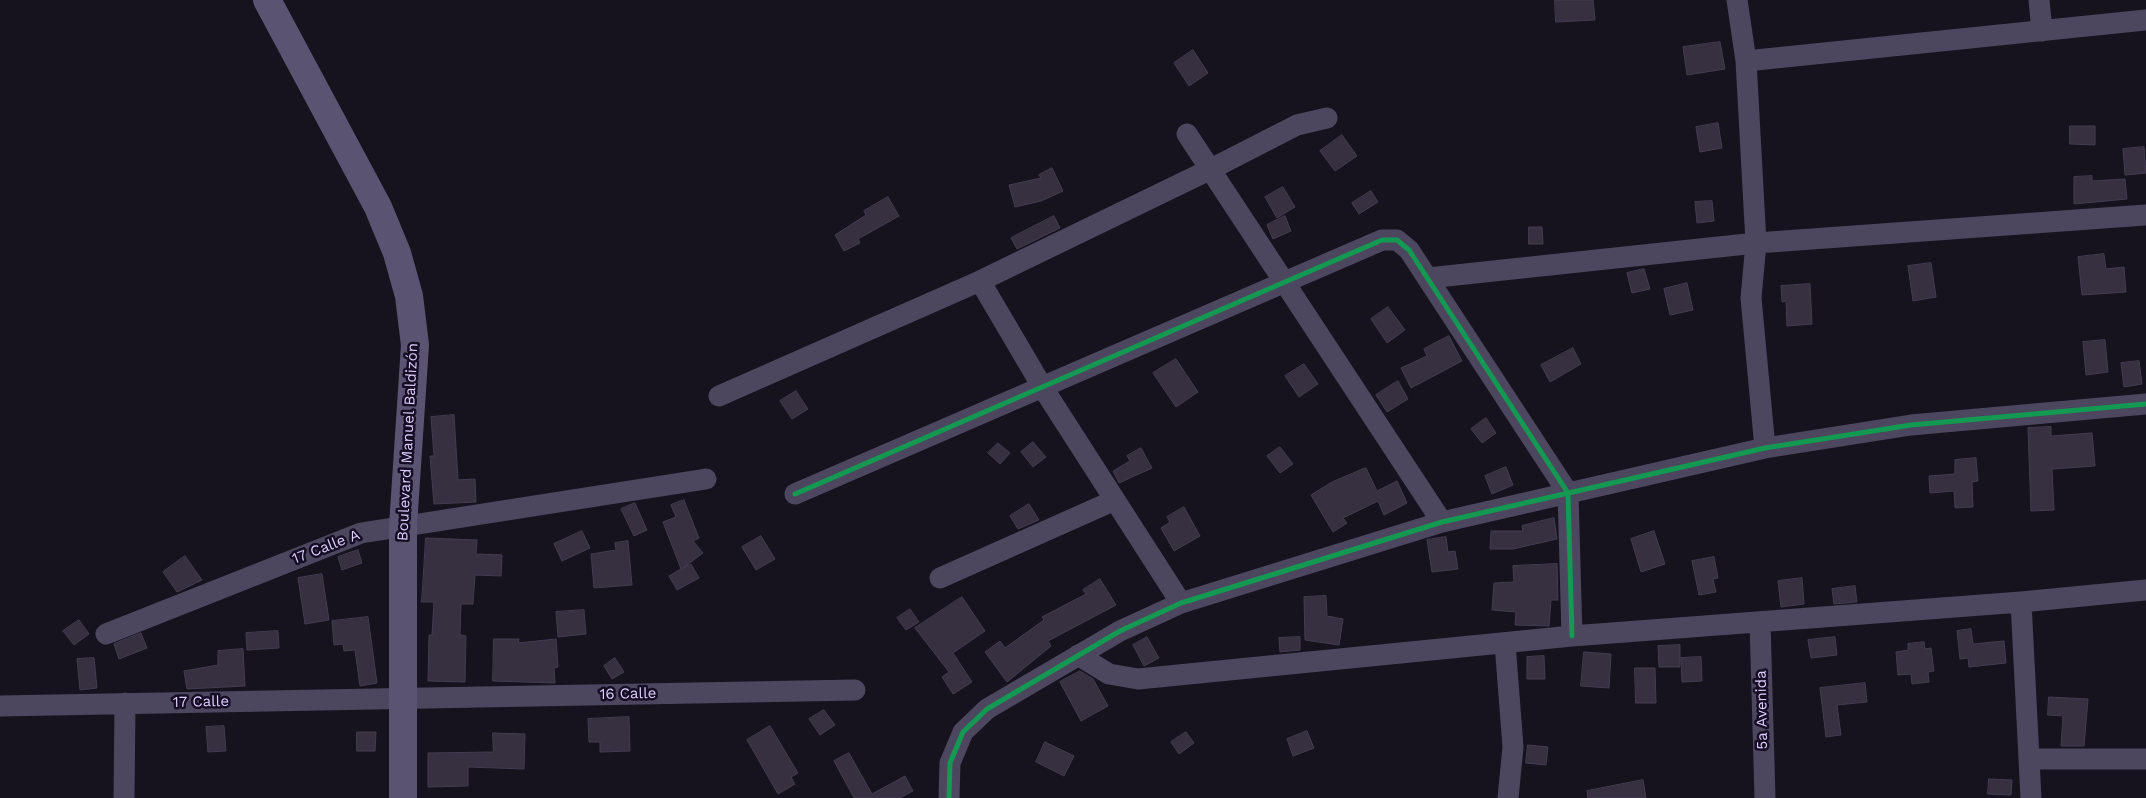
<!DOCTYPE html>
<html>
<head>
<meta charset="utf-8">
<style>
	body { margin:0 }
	canvas { display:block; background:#16121e }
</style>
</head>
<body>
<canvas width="2146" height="798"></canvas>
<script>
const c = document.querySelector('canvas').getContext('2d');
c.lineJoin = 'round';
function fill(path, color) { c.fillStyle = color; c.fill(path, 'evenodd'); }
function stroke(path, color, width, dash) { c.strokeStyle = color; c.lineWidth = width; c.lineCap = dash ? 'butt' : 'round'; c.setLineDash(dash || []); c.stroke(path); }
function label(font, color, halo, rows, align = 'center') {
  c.font = font + ' "Work Sans",sans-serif'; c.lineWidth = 5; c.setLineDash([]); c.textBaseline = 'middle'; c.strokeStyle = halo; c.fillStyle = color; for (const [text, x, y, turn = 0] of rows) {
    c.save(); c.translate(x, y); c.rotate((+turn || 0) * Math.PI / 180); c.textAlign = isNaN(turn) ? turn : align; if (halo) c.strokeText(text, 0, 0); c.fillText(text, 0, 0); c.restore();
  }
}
const building = new Path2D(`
	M1555 0H1593L1595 20 1556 22Z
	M1720 42 1725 69 1687 75 1683 47Z
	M1193 50 1208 73 1189 86 1174 63Z
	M1718 123 1722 148 1700 152 1696 127Z
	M2070 126H2095V145L2070 144Z
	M1342 135 1357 156 1335 171 1320 151Z
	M2144 147 2146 173 2125 175 2123 149Z
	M1052 168 1063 191 1041 201 1015 207 1009 185 1041 178 1039 175Z
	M2092 176V181L2125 179 2127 199 2074 204V177Z
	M1283 187 1295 207 1277 218 1265 197Z
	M1371 191 1378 202 1359 214 1352 203Z
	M888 197 899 216 858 239 860 243 844 251 835 235 866 215 864 211Z
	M1712 201 1714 221 1697 223 1695 202Z
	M1054 216 1060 228 1017 249 1011 238Z
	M1285 216 1291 231 1273 239 1267 225Z
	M1529 227H1542L1543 244H1529Z
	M2104 254 2106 269 2124 267 2126 292 2082 295 2078 257Z
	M1931 263 1936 297 1913 301 1908 266Z
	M1644 269 1650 289 1632 293 1627 273Z
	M1687 283 1693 310 1670 315 1664 289Z
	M1810 284 1812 324 1787 326 1786 301 1782 302 1781 286Z
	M1388 307 1405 330 1387 343 1371 319Z
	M1449 336 1462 361 1411 388 1401 368 1427 356 1424 349Z
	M2105 340 2108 372 2086 375 2083 342Z
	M1573 348 1581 364 1550 382 1541 365Z
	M1176 359 1198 392 1176 407 1153 373Z
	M2139 361 2142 384 2124 387 2121 363Z
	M1304 364 1318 384 1299 397 1285 376Z
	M1398 381 1408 399 1387 412 1376 395Z
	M796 391 808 409 792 419 780 401Z
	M454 415 458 480 475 479 476 502 434 504 430 456H434L431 417Z
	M1486 418 1496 433 1482 443 1471 429Z
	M2051 427V436L2092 433 2095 466 2052 469 2054 510 2031 511 2028 428Z
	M1033 442 1046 457 1033 467 1021 452Z
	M998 443 1010 453 1000 464 988 453Z
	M1280 447 1293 464 1280 473 1267 456Z
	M1141 448 1152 468 1119 483 1113 471 1130 461 1127 456Z
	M1976 458 1978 481 1972 482 1973 507 1955 508 1954 491 1930 493 1929 476 1955 474V460Z
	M1506 467 1513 485 1492 494 1485 476Z
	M1366 468 1377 491 1397 481 1407 503 1384 515 1378 501 1343 518 1347 523 1333 532 1311 495 1332 482Z
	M684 500 699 538 693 541 703 553 683 568 691 564 699 578 677 590 669 576 681 569 663 522 676 517 671 505Z
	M635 503 647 530 634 536 621 509Z
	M1029 504 1039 520 1018 529 1010 516Z
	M1184 507 1200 536 1174 551 1161 528 1170 522 1167 517Z
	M1554 518 1557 539 1513 549H1490L1491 531H1523L1522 526Z
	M582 531 590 548 562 561 554 544Z
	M1654 531 1665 564 1641 572 1631 539Z
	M761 536 775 559 756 570 742 547Z
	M1446 537 1448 552 1455 551 1458 569 1432 572 1427 540Z
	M426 538 477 540 476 554 502 555 501 576 475 575 473 604H461L460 635 466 636 465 682 428 681 429 635H432L434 602H422Z
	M628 541 632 585 594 588 591 554 616 550 615 543Z
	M358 550 362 563 342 570 338 557Z
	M185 556 202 580 177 592 163 572Z
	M1714 557 1718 578 1713 579 1716 592 1699 595 1692 561Z
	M1557 564 1558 600H1551L1549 626 1515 625 1516 612 1492 610 1494 583 1514 582 1513 566Z
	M322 574 329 620 305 624 298 578Z
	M1802 578 1804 604 1781 607 1778 581Z
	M1100 579 1116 605 1048 641 1051 646 1007 682 985 652 1000 641 1005 648 1044 620 1042 617 1086 594 1083 590Z
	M1855 586 1857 602 1834 604 1832 589Z
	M1326 596 1327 616 1343 619 1339 645 1305 640 1304 597Z
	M962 597 985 631 953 653 972 682 953 694 942 677 949 672 915 628Z
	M910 609 919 622 906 630 897 618Z
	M584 610 586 634 558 637 556 612Z
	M368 617 377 683 360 686 355 650 344 651 343 644 334 645 332 621Z
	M79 620 89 634 74 645 63 631Z
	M1971 629 1973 644 2004 641 2006 663 1969 667 1968 658 1960 659 1957 631Z
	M278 631 279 648 247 650 246 633Z
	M141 633 147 648 119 659 114 644Z
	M1147 637 1159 658 1144 666 1133 645Z
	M1300 637V650L1280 652 1279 638Z
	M1835 637 1837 655 1811 658 1808 640Z
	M494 639H519L518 643 556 639 558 667 554 668 555 683 493 681Z
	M1924 642 1925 649 1931 648 1934 671 1928 672 1929 682 1912 684 1911 674 1898 675 1896 652 1908 650V644Z
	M1680 645V667H1659L1658 646Z
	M243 649 245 686 187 689 184 671 218 665V651Z
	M1584 652 1611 654 1609 688 1581 686Z
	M1544 656 1545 679H1527V657Z
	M1701 657 1702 681 1682 682 1681 658Z
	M94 658 97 688 80 690 77 659Z
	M615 658 624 672 612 679 604 666Z
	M1635 668H1655L1656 703H1636Z
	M1080 671 1093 679 1108 706 1081 721 1060 682Z
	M1865 683 1867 702 1837 705 1841 735 1826 737 1820 688Z
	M2049 697 2088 699 2084 746H2061L2063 716 2048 715Z
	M824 710 835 725 820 735 809 719Z
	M629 717 630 751 600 752V742H589L588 719Z
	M224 726 226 751 208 752 206 727Z
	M770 726 798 773 791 777 795 784 778 794 747 740Z
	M1307 731 1314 748 1293 756 1287 739Z
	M357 732H376L375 751H357Z
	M1186 732 1194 743 1179 754 1171 742Z
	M493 733 525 734 524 769 468 767V786L428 787V753L493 752Z
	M1045 742 1074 756 1064 776 1036 762Z
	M1528 745 1548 747 1546 765 1526 763Z
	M849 753 872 794 905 776 913 791 900 798H854L834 761Z
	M1989 779 2012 780 2011 795 1988 794Z
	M1643 780 1646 798H1588L1587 791Z`);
fill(building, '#363040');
stroke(building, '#443c52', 1);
stroke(new Path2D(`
	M1737 0 1746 61 1756 243 1751 298 1765 448
	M2039 0 2042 31
	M1746 61 2146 20
	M1187 134 1442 522
	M1428 278 1756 243 2146 215
	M980 281 1043 388 1181 603
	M719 396 980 281 1211 169 1297 125 1327 118
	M795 494 1382 240H1397L1409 250 1568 493 1572 636
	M940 578 1115 500
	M2021 602 2031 798
	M1760 622 1765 798
	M106 634 361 533 706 479
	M1505 643 1513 747 1508 798
	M1078 655 1109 674 1138 679 1572 636 2021 602 2146 590
	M0 706 855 690
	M2029 759H2146
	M124 798 125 703
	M949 798 950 763 963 732 987 709 1120 631 1181 603 1442 522 1765 448 1911 425 2146 404`), '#4c465f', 21);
stroke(new Path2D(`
	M267 0 378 207 397 253 409 296 415 345 403 526V798`), '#5a5372', 28);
stroke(new Path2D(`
	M795 494 1382 240H1397L1409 250 1568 493 1572 636
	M949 798 950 763 963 732 987 709 1120 631 1181 603 1442 522 1765 448 1911 425 2146 404`), '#139951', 5);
label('15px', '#ddcfff', '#140d23', [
	["Boulevard Manuel Baldizón",408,442,-87],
	["17 Calle A",326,547,-21],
	["16 Calle",628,694,-1],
	["17 Calle",201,702,-1],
	["5a Avenida",1762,710,-91]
]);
</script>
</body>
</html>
